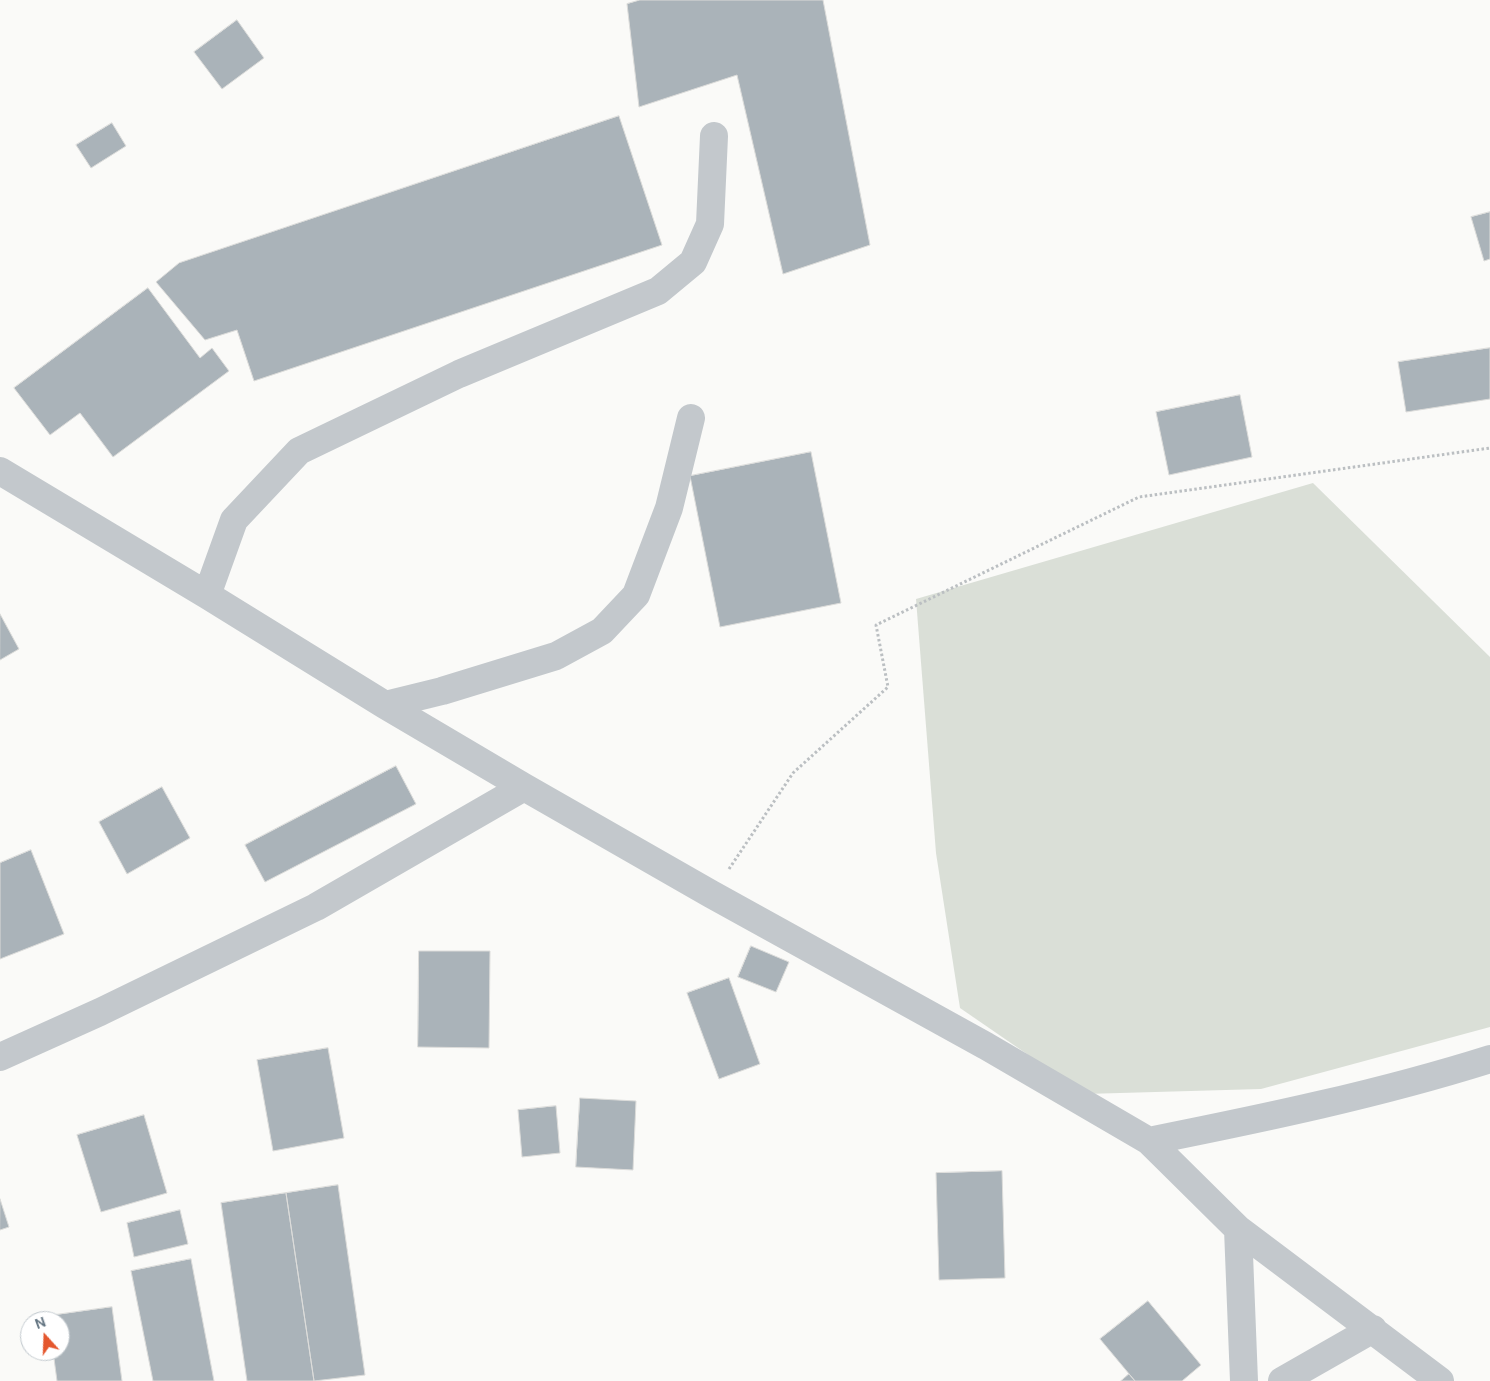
<!DOCTYPE html>
<html>
<head>
<meta charset="utf-8">
<style>
	body { margin:0 }
	#map { position:relative; width:1490px; height:1381px; overflow:hidden; background:#fafaf8; font-family:"DM Sans",sans-serif }
	canvas { display:block }
	.north { position:absolute; left:20px; top:1311px; width:50px; height:50px; box-sizing:border-box; background:#fff; border:1px solid #c1c8cd; border-radius:50%; rotate:340deg; font-size:14px; font-weight:700; line-height:20px; text-align:center; color:#657683 }
	.north::after { content:''; display:block; margin:auto; width:18px; height:22px; background:#e4572e; clip-path:polygon(50% 0,100% 100%,50% 72%,0 100%) }
</style>
</head>
<body>
<div id="map">
<canvas width="1490" height="1381"></canvas>
<div class="north">N</div>
</div>
<script>
const c = document.querySelector('canvas').getContext('2d');
c.lineJoin = 'round';
function fill(path, color) { c.fillStyle = color; c.fill(path, 'evenodd'); }
function stroke(path, color, width, dash) { c.strokeStyle = color; c.lineWidth = width; c.lineCap = dash ? 'butt' : 'round'; c.setLineDash(dash || []); c.stroke(path); }
fill(new Path2D(`
	M1313 483 1490 657V1027L1261 1089 1085 1094 960 1008 936 853 916 599Z`), '#dadfd7');
const building = new Path2D(`
	M640 0H823L870 245 783 274 737 75 639 107 627 4Z
	M237 20 264 58 222 89 194 52Z
	M619 116 662 245 254 381 237 330 205 340 156 282 179 263Z
	M112 123 126 146 91 168 76 145Z
	M1490 212V259L1484 261 1471 217Z
	M148 288 200 358 212 348 229 371 113 457 80 413 50 435 14 388Z
	M1490 348V399L1406 412 1398 362Z
	M1240 395 1252 457 1169 475 1156 412Z
	M811 452 841 603 720 627 690 476Z
	M0 614 19 649 0 660Z
	M396 766 416 804 265 882 245 845Z
	M162 787 190 838 127 874 99 822Z
	M31 850 64 934 0 959V863Z
	M751 946 789 962 776 992 738 977Z
	M419 951H490L489 1048 418 1047Z
	M729 978 760 1064 719 1079 687 993Z
	M328 1048 344 1138 273 1151 257 1060Z
	M580 1098 636 1101 633 1170 576 1167Z
	M556 1106 560 1153 522 1157 518 1110Z
	M144 1115 167 1193 101 1212 77 1135Z
	M1002 1171 1005 1278 939 1280 936 1173Z
	M338 1185 365 1375 314 1381 286 1193Z
	M286 1193 314 1381H247L221 1203Z
	M0 1199 9 1227 0 1230Z
	M180 1210 188 1244 134 1257 127 1223Z
	M191 1259 214 1381H153L131 1271Z
	M1148 1301 1201 1365 1182 1381H1135L1100 1339Z
	M112 1307 122 1381H57L53 1351H60V1321H49L48 1316Z
	M1129 1374 1135 1381H1121Z`);
fill(building, '#aab3b9');
stroke(building, '#dcdcda', 1);
stroke(new Path2D(`
	M729 869 793 773 888 687 876 625 1139 497 1490 448`), '#bbbfc2', 3, [2.5, 2.5]);
stroke(new Path2D(`
	M0 471 207 595 385 705 524 787 711 894 986 1046 1149 1141 1238 1229 1440 1381
	M207 595 234 520 299 451 459 374 658 291 693 262 710 224 714 136
	M385 705 442 691 556 656 602 631 636 595 669 508 691 418
	M0 1057 100 1012 316 907 524 787
	M1149 1141C1264 1118 1379 1094 1490 1059
	M1238 1229 1244 1381
	M1282 1381 1373 1329`), '#c3c8cc', 28);
</script>
</body>
</html>
